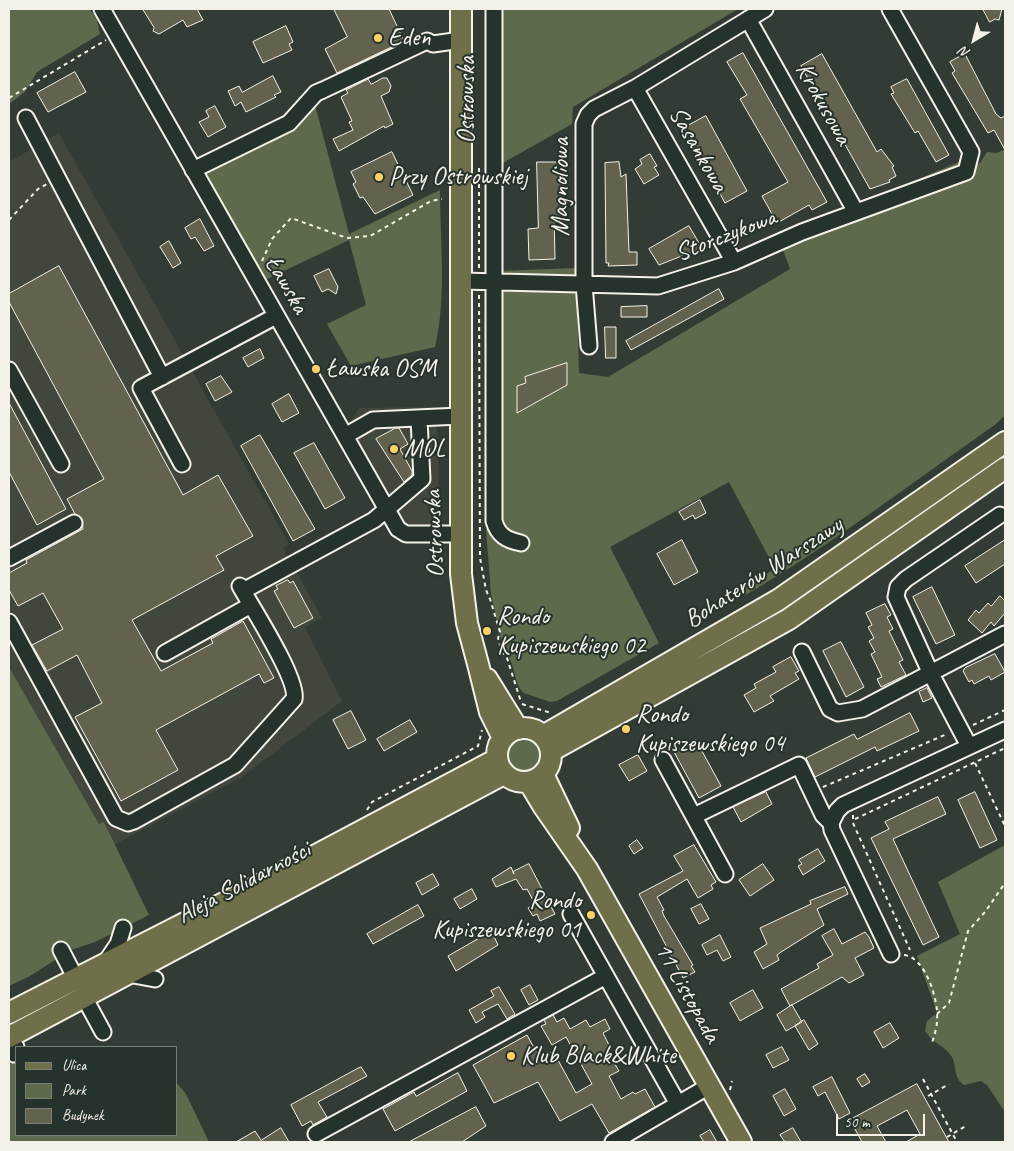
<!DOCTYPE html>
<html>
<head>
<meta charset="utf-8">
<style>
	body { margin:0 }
	#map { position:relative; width:1014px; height:1151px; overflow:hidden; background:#323c34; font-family:Caveat,sans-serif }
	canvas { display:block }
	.frame { position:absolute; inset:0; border:10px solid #f4f1e8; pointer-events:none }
	.legend { position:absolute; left:15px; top:1046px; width:162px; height:90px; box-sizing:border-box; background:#26332d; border:1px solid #787f78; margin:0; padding:6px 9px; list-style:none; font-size:15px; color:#f4f1e8 }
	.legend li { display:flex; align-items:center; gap:10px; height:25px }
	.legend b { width:25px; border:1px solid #787f78 }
	.north { position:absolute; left:949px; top:15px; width:50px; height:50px; -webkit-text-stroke:4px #26332d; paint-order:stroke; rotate:217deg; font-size:14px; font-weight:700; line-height:20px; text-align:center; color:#f4f1e8 }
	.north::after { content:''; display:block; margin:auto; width:18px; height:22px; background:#f4f1e8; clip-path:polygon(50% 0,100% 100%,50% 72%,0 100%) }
	.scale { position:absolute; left:836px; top:1114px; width:89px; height:22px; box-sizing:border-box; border:2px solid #f4f1e8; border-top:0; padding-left:6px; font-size:15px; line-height:18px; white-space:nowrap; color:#f4f1e8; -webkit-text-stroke:4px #26332d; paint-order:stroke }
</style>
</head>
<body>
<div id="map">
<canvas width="1014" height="1151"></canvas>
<div class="frame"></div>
<ul class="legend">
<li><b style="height:6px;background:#6f704a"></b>Ulica</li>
<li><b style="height:14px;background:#5d6b4c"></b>Park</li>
<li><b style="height:14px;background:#63624e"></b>Budynek</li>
</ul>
<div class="north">N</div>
<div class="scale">50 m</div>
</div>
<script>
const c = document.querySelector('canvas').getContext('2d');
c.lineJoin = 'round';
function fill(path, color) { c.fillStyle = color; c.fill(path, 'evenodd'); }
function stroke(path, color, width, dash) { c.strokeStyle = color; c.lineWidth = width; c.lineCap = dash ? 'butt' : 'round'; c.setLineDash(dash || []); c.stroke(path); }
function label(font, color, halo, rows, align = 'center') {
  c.font = font + ' Caveat,sans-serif'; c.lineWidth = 4; c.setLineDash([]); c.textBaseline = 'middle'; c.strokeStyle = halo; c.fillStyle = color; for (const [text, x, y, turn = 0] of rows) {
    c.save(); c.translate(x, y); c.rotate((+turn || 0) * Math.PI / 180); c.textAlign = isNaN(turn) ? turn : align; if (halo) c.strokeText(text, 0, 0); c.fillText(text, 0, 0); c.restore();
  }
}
fill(new Path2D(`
	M59 133 289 544 283 548 322 618 305 627 342 701 242 777 112 846 9 667V162Z
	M435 407 433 410 438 436 439 511 429 527H416L406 523 400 515 348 425 359 408Z`), '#41473c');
fill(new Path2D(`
	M9 9H90L97 20 100 34 37 72 25 92 9 104Z
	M502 9H738L573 107 572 124 501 164Z
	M314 101 349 234 440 190C440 241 447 297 435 347L351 366 327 324 366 305 349 240 265 280 203 170Z
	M1005 149V415L996 424C913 482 831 545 744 596L739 589 775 569 729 482 610 547 659 643 557 701 550 702 524 693C512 683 517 662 504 652L503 645 506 644 505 638 501 639 491 594 486 529C498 539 494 544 513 548L512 536 501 525 499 271 576 268 579 373 608 377 790 269 779 239 963 160 965 171 980 163 987 152 997 153Z
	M9 667 99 824 104 822 149 915 95 942 71 950 30 976 9 986Z
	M507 755a16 16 0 1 1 32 0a16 16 0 1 1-32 0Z
	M1005 845V1112L987 1085 981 1081 964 1085C951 1076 959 1064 949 1053 941 1044 934 1044 925 1031L927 1021 934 1015 939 1018 917 956 960 934 938 882Z
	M16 1060V1135H176V1082L186 1094 209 1142H9V1064Z`), '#5d6b4c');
const building = new Path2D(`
	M143 9H197L203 20 187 27 183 20 159 34 153 31 154 28Z
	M334 9H389L404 41 337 73 325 49 347 37Z
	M983 9H1002L999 20 995 19 990 22Z
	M286 26 293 42 289 44 292 50 263 63 253 42Z
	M743 53 827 202 812 210 809 205 777 223 762 196 788 182 740 99 747 95 727 62Z
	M822 54 877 152 881 149 894 166 892 167 896 176 889 180 890 182 870 189 801 66Z
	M965 54 996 114 1001 118 1005 116V150L994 130 988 133 952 73 955 71 950 62Z
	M75 72 86 92 48 112 37 93Z
	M273 76 281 92 274 95 276 97 246 112 241 102 235 106 228 91 239 86 242 92Z
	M383 78H387L391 86 389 92 381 96 393 124 385 128 384 126 339 151 333 139 353 130 349 122 352 121 341 97 348 93 346 90 368 79 371 84Z
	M907 79 949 155 936 162 918 131 915 133 891 94 894 93 891 87Z
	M215 106 226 127 208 137 199 122 209 117 206 111Z
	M706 116 747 191 725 203 684 128Z
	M392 152 413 195 375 214 363 197 360 198 353 184 356 182 351 172Z
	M650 154 657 166 654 167 659 175 644 184 635 169 642 164 640 160Z
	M537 162H563L565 216H554L555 259 529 260 528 229 538 228Z
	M619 162 621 177 626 174 629 252H637V265L608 266 609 263H606L605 163Z
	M200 219 214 246 204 251 195 237 191 239 185 228Z
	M689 226 702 248 659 265 649 249Z
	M169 241 181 263 173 268 160 247Z
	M59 266 183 495 218 475 253 536 216 556 224 570 132 620 161 671 213 643 211 639 243 621 274 678 264 683 259 674 156 730 178 770 121 801 75 717 102 703 77 655 47 671 32 645 63 629 43 593 18 606 9 590V573L27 563 26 560 83 529 82 519 75 514 67 499 104 479 9 302V294Z
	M329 269 338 287 336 294 328 289 322 292 314 276Z
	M719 289 724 299 631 350 626 341Z
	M647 306V317H621V307Z
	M605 327H616V358H606Z
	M260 349 264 358 248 367 243 358Z
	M567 363V385L517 413V386L526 383 525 377Z
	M221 376 232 392 215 401 206 384Z
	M289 394 299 413 282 422 272 404Z
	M9 403 66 509 37 525 9 472Z
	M396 428H399L408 444 400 449 412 471V475L404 482 376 439Z
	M260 435 315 529 293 541 241 446Z
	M314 443 345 498 325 509 294 453Z
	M700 500 706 513 695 519 693 515 684 520 679 512Z
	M682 540 698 572 674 585 657 554Z
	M1005 540V564L976 583 965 566Z
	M288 580 290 583 293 581 313 618 294 628 274 591 278 589 276 586Z
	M932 587 955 635 936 644 913 597Z
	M1000 596 1005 601V613L994 626 991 622 982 633 968 620 976 610 979 613 988 603 991 606Z
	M885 604 891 615 887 617 893 629 889 631 903 660 899 662 906 675 881 687 877 679 882 677 871 654 875 652 869 641 874 638 868 627 872 625 866 613Z
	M841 642 864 687 846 697 823 651Z
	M995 654 1005 672 991 680 989 676 974 684 972 680 969 682 963 671 965 668Z
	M791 657 799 671 795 673 799 679 770 696 774 701 754 712 744 695 756 688 754 684 776 672 773 667Z
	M927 688 932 698 923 702 919 692Z
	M351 711 366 740 348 749 333 720Z
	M910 713 919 731 877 751 875 747 815 777 806 758 854 734 857 739Z
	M410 720 417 732 384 751 377 739Z
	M696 740 721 786 699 798 674 752Z
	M638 755 647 771 629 781 619 765Z
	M766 792 772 804 741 822 733 807Z
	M975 792 997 840 980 848 958 800Z
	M938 797 946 814 893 839 939 937 923 945 871 838 889 829 885 822Z
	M637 840 643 848 634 854 629 846Z
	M694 845 716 882 711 885 713 889 698 898 687 879 657 897 664 910 662 911 664 916 693 965 691 966 695 972 683 978 639 894 683 871 674 856Z
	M818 849 825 861 803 875 798 866 802 864 799 860Z
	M529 864 555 914 540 921 537 914 533 916 528 908 535 904 527 889 523 890 516 879 496 887 492 879 511 867 514 874 513 872Z
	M763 864 774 880 750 896 739 880Z
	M433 874 439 885 422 895 416 883Z
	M845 887 848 894 817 909 824 925 781 952 777 955 779 960 763 969 754 952 767 944 760 928 811 904 810 901Z
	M472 889 477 899 460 909 454 899Z
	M701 904 709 919 699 924 691 909Z
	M418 905 424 916 373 944 367 934Z
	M490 928 498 945 456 971 448 956 481 937 479 934Z
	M834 929 842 944 865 932 869 937 874 948 855 958 864 975 849 983 842 977 790 1006 781 989 819 968 817 964 833 955 822 936Z
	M720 935 731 957 723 961 717 950 707 955 702 945Z
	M530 985 538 1000 529 1005 521 990Z
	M499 987 515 1014 507 1019 498 1004 482 1012 485 1017 476 1023 469 1010 494 996 491 991Z
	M753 990 763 1008 740 1021 730 1003Z
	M792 1005 802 1022 786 1031 777 1015Z
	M553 1015 557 1022 564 1018 570 1029 586 1020 590 1027 605 1019 610 1029 603 1033 610 1047 606 1049 619 1071 609 1076 621 1099 633 1092 635 1094 645 1089 655 1107 609 1133 592 1104 560 1121 538 1082 494 1103 473 1065 527 1035 540 1059 553 1051 576 1093 592 1084 566 1037 552 1045 541 1026 546 1024 544 1020Z
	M804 1020 818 1044 809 1050 795 1026Z
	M890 1023 899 1038 883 1048 874 1032Z
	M782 1047 789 1060 773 1068 766 1055Z
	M361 1067 367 1076 318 1102 327 1117 313 1125 311 1121 302 1126 291 1105Z
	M458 1073 467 1091 395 1131 383 1109 414 1092 416 1096Z
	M865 1074 870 1082 862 1087 857 1079Z
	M832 1077 850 1113 839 1119 825 1092 818 1096 813 1087Z
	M917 1084 949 1142H906L920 1134 907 1110 877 1126 886 1142H862L850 1120Z
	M785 1089 796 1109 784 1116 773 1096Z
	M476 1107 486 1126 462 1142H409Z
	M281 1128 289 1142H236L255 1131 261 1140Z
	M793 1128 801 1142H785L780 1135Z
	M710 1130 717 1142H704L700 1136Z`);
fill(building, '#63624e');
stroke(building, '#f4f1e8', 1);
const minor = new Path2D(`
	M102 9 398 529 406 534H460
	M494 9V521C498 535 506 540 521 543
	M748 19 856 212
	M635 88 734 262
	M26 118 162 377
	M193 170 289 123 316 93 323 90 427 41 433 44 461 40
	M461 281 658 286 734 262 802 232 966 172 971 152 890 9
	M589 346 584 284V124L588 115 594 109 635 88 765 9
	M9 370 61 464
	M345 436 373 420 460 416
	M182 464 141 388 276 316
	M9 558 74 523
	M243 591 374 520 422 479 419 419
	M9 622 116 818 128 823 134 821 235 765 294 699C299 680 251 606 240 586
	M802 652 830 709 838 713 862 709 1005 634
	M165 653 251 605
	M969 746 931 674 896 597 898 587 906 579 1000 515
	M663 760 725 874
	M694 816 799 765 823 815 831 823
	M831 823 837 811 843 805 1005 730
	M831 823 832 830 891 954
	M571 914 678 1104
	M61 950 75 977
	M106 962 118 944 123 928
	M128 974 155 979
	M84 997 103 1032
	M14 1054 16 1047
	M316 1134 606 976
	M613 1142 709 1086`);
const major = new Path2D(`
	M461 9V574L467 623 478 664 490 712 503 738
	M487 679 518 729
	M497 755a27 27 0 1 1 54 0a27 27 0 1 1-54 0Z
	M543 736 778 600 1005 442
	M551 751 789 619 1005 468
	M543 774 569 828
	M529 782 544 807 587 869 741 1142
	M9 1013 275 877 497 759
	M9 1037 504 774`);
stroke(minor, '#f4f1e8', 19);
stroke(major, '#f4f1e8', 24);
stroke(new Path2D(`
	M9 98 106 40
	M9 220 38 189 47 184
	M262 261 272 239 291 218 347 238 370 236 431 201 442 199
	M479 268V165
	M479 295 480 558 486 590 490 599 500 632 498 638 502 652 507 658 521 702
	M522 704 551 713
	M973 725 1005 710
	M975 763 1005 826
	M823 787 947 734
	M367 810 372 802 478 746 482 730
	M853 815V823L910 950
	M855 819 1005 748
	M904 955C926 957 939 1002 937 1020 937 1028 934 1036 932 1043
	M937 1014 949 1003 968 931 985 912 1005 883
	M923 1079 957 1142
	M730 1090 732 1081
	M928 1096 949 1084
	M947 1137 966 1126`), '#f4f1e8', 2, [4, 4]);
stroke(minor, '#26332d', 15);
stroke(major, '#6f704a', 20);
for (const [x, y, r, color] of [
	[378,38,5,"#ffd166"],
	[379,177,5,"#ffd166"],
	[316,369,5,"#ffd166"],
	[394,449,5,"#ffd166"],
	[487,631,5,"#ffd166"],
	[626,729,5,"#ffd166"],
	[591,915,5,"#ffd166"],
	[511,1056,5,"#ffd166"]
]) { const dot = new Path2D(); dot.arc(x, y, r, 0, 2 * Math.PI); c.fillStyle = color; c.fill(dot); stroke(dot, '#26332d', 2); }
label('25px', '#f4f1e8', '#26332d', [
	["Eden",388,38],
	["Przy Ostrowskiej",389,177],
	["Ławska OSM",326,369],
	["MOL",404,449],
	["Rondo",497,617],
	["Kupiszewskiego 02",497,646],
	["Rondo",636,715],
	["Kupiszewskiego 04",636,744],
	["Rondo",581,901,"right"],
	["Kupiszewskiego 01",581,930,"right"],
	["Klub Black&White",521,1056]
], 'left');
label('25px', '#f4f1e8', '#26332d', [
	["Ostrowska",467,100,-90],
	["Krokusowa",823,104,61],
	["Sasankowa",698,150,60],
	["Magnoliowa",561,187,-90],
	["Storczykowa",726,236,-21],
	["Ławska",286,285,60],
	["Ostrowska",435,534,-92],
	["Bohaterów Warszawy",764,573,-33],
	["Aleja Solidarności",244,883,-28],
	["11 Listopada",687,993,61]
]);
</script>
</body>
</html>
